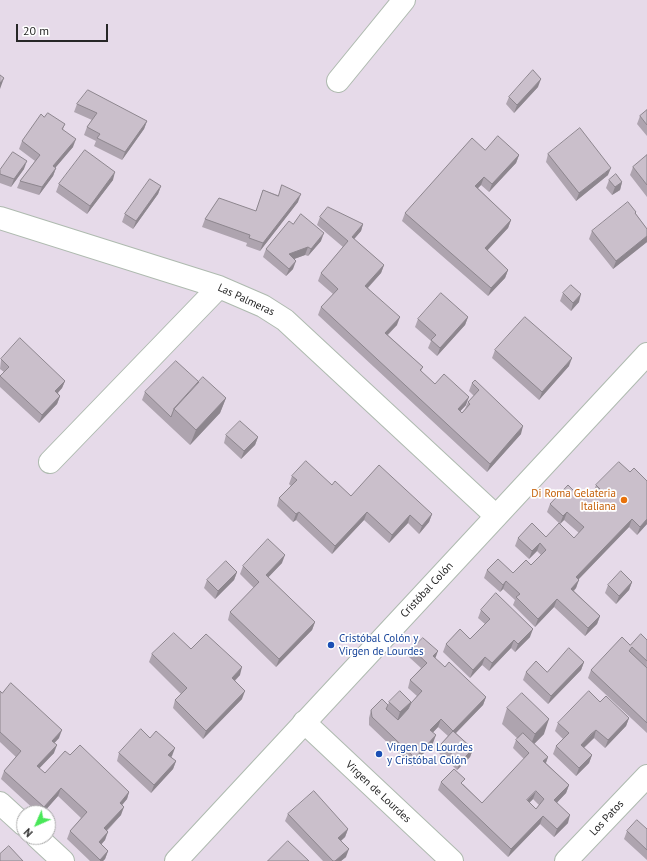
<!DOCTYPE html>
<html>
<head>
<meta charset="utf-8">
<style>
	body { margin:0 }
	#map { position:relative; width:647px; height:861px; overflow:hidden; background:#e6dae9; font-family:"PT Sans",sans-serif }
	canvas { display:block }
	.north { position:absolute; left:16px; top:805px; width:40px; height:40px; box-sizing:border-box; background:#fff; border:1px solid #a9a9a9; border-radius:50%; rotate:225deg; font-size:11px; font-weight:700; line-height:16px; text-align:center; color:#272727 }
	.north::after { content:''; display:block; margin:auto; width:14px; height:18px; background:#48e758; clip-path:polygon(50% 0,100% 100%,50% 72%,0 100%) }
	.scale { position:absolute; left:16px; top:24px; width:92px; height:18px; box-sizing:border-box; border:2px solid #272727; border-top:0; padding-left:5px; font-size:12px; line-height:14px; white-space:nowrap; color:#272727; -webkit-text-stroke:3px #fff; paint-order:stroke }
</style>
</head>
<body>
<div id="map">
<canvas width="647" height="861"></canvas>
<div class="north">N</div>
<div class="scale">20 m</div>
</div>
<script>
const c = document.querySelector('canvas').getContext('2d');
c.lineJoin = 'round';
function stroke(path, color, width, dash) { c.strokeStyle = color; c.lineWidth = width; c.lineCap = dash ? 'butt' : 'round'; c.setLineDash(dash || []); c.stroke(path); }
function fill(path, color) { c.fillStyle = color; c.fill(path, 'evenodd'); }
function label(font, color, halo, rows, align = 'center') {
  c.font = font + ' "PT Sans",sans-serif'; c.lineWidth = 3.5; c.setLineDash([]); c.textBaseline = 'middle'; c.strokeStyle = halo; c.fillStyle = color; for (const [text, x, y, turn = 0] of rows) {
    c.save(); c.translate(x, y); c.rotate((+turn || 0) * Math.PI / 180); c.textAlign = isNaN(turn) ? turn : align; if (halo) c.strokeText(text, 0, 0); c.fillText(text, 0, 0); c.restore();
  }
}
const minor = new Path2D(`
	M338 81 404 0
	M0 218 219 287 263 306 285 320 496 516
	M50 462 219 287
	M304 722 452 861
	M0 803 24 825
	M37 837 63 861
	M566 861 647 776`);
const tertiary = new Path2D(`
	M176 861 647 354`);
stroke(minor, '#aebaaf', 24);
stroke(tertiary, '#aebaaf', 24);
stroke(minor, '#fff', 22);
stroke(tertiary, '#fff', 22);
fill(new Path2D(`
	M538 87 514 113 506 104 509 97Z
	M77 104 147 121 144 129 122 160 94 146 96 141 84 135 87 127 92 120 74 112Z
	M647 110V136L637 124 640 116Z
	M44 117 65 124 63 129 73 147 55 168H56L53 176 39 195 17 188 20 181 35 161 19 149 22 141Z
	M485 150 519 155 516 163 489 192 481 185 478 188 511 220 508 228 487 251 508 270 505 278 488 296 402 221 405 213Z
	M548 154 608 175 576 201 546 162Z
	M647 155V197L630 175 633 167Z
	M24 169 11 187 0 183V170Z
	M113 180 87 214 56 192 59 184Z
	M609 180 622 182 620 190 612 195 606 188Z
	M161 186 158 194 133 229 122 222 125 214Z
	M263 190 298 202 260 251 246 246 247 243 202 227 205 219 256 211Z
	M636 212V214L647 229V242L613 269 589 239 592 231Z
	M320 217 363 224 361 231 354 239 384 265 381 273 368 288 397 325 388 335 423 367 421 371 435 384 466 405 460 411 462 413 465 409 468 402 474 396 469 391 472 383 521 434 487 472 318 315 321 307 333 294 318 281 321 273 343 247 317 225Z
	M293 224 321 241 308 256 305 255 294 259 293 269 286 276 263 257 266 249Z
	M563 293 579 302 571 311 560 301Z
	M468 317 465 325 437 356 428 348 431 341 415 327 418 319Z
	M495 350 569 366 539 400 492 358Z
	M1 359 65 381 62 388 58 393 60 396 57 404 39 423 0 387V377L4 372 0 369Z
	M199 382 226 398 220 413 190 445 142 400 145 392Z
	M226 435 258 437 255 445 241 459 224 443Z
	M630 472 647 481V524L637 535 629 527 578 580 576 588 574 591 600 616 597 624 585 636 554 607 535 627 513 605 515 600 503 589 500 592 484 578 487 570 513 573 531 565 541 555 537 551 529 559 515 546 518 538 546 537 574 538 579 533 564 520 560 524 547 512 550 504 581 498 593 496 595 495 593 493 596 485Z
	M292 476 351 496 432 514 429 522 419 534 408 523 389 543 364 520 332 554 296 520 293 522 277 506 279 498 291 486 289 484Z
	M282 563 268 577 315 622 312 630 276 667 228 620 230 612 254 588 240 574 243 566Z
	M237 572 234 580 215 599 204 588 207 580Z
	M632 582 629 590 616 604 605 593 608 585Z
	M481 610 530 637 515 652 511 648 489 671 482 665 470 678 443 652 446 644 470 639 485 624 478 618Z
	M647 640V733L588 678 591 670 630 645Z
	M191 649 240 675 235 681 242 699 203 739 173 708 175 700 181 694 149 662 152 654Z
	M412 649 435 658 445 667 486 697 483 705 456 733 473 749 470 757 457 770 438 752 441 744 448 736 438 727 433 732V743L412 766 369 725V718L371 710 388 705 389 702 411 703 417 696 408 688 410 680 421 668 409 657Z
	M584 662 581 670 548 704 523 680 526 672H547Z
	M0 691 59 738 54 743V753L39 768 45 773 70 755 129 792 127 799 122 805 121 815 107 831 105 840 101 845 108 851 105 859 103 861H90L67 839 70 831 81 818 58 796 43 813H38L1 779 4 771 16 757 0 742Z
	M600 702 629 718 626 726 605 748 594 738 584 748 592 755 589 763 576 776 553 754 556 746 563 739 555 731 558 723Z
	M507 708 544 734 534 744 548 757 546 763 569 785 566 793 557 802 568 823 554 837 540 824 508 857 438 790 441 782 463 784 482 803 524 759 513 748 516 740 518 739 502 724ZM533 799 539 805 536 809 529 803Z
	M150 738 172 756 171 757 176 761 173 769 151 793 117 761 119 753Z
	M288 814 348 829 345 837 341 841 346 857 341 861H323L285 821Z
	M647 829V860L624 839 627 831Z`), '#aea4af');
fill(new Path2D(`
	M4 78 0 89V83Z
	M541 79 538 87 514 113 517 105Z
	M147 121 144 129 122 160 125 152Z
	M76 139 73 147 50 174 53 166Z
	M519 155 516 163 489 192 492 184Z
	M27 161 24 169 11 187 14 179Z
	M56 168 53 176 39 195 42 187Z
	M611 168 608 175 576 201 579 193Z
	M115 172 113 180 87 214 90 206Z
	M484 177 481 185 472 194 475 186Z
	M622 182 620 190 612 195 615 187Z
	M161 186 158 194 133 229 136 221Z
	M301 194 298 202 260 251 263 243Z
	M511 220 508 228 482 256 485 248Z
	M363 224 361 231 349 245 352 237Z
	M324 233 321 241 308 256 311 249Z
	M647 236V242L613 269 616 261Z
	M308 247 305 255 286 262 289 254Z
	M296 261 293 269 286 276 289 269Z
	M384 265 381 273 362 294 365 286Z
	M508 270 505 278 488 296 491 288Z
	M581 294 579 302 571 311 573 303Z
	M400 317 397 325 382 340 385 333Z
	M468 317 465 325 437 356 440 348Z
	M572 358 569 366 539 400 542 392Z
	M65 381 62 388 52 399 55 391Z
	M60 396 57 404 39 423 42 415Z
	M469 397 466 405 455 417 458 409Z
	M226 398 220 413 190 445 196 430Z
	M523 426 521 434 487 472 490 464Z
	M258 437 255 445 241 459 244 451Z
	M299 512 296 520 293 522 296 514Z
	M367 512 364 520 332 554 335 546Z
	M567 512 564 520 560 524 563 516Z
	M432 514 429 522 419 534 422 526Z
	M410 515 408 523 389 543 392 535Z
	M632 519 629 527 573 585 576 577Z
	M647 519V524L637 535 640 527Z
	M540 543 537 551 529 559 532 551Z
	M285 555 282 563 263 583 266 575Z
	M237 572 234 580 215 599 218 591Z
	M579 580 576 588 568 596 571 589Z
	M506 581 503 589 500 592 503 585Z
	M632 582 629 590 616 604 619 596Z
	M557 599 554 607 535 627 538 619Z
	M600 616 597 624 585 636 588 628Z
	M315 622 312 630 276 667 279 659Z
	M533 629 530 637 515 652 518 644Z
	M514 640 511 648 489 671 492 663Z
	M438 651 435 659 433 656Z
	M485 657 482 665 470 678 473 670Z
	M584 662 581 670 548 704 551 696Z
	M242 667 240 675 229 686 232 678Z
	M245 691 242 699 203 739 206 731Z
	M486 697 483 705 450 739 453 731Z
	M411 702 406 717 395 728 400 712Z
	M629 718 626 726 605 748 608 740Z
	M441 719 438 727 428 738 430 730Z
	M549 719 544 734 529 749 535 734Z
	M62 730 59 738 49 749 52 741Z
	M596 730 594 738 578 753 581 745Z
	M436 735 433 743 412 766 415 758Z
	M57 745 54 753 34 774 37 766Z
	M175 748 172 756 165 763 168 755Z
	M473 749 470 757 457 770 460 762Z
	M592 755 589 763 576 776 579 768Z
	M548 757 545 765 543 761Z
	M176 761 173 769 151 793 154 785Z
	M569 785 566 793 552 808 554 800Z
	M61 788 58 796 43 813H42L44 807Z
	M536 791 533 799 524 808 527 800Z
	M129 792 127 799 117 811 120 803Z
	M124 807 121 815 101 836 104 828Z
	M570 815 568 823 554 837 557 829Z
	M543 816 540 824 508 857 511 849Z
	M348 829 345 837 335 846 338 838Z
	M108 832 105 840 96 850 99 842Z
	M349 849 346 857 341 861H335Z
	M108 851 105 859 103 861H100V860Z`), '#8d868e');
const building = new Path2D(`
	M533 70 541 79 517 105 509 97Z
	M0 75 4 78 0 83Z
	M88 90 147 121 125 152 97 138 100 134 87 127 97 113 77 104Z
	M647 110V125L640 116Z
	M48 113 65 124 62 129 76 139 53 166 56 168 42 187 20 181 40 155 22 141 41 114 44 117Z
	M580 128 611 168 579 193 548 154Z
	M498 136 519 155 492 184 484 177 475 186 511 220 485 248 508 270 491 288 405 213 472 138 485 150Z
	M85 150 115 172 90 206 59 184Z
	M13 152 27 161 14 179 0 174V170Z
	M647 155V185L633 167Z
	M616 174 622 182 615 187 609 180Z
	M150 179 161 186 136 221 125 214Z
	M282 185 301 194 263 243 249 238 250 235 205 219 219 198 256 211 263 190 278 196Z
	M628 202 636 212 635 213 647 229V236L616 261 592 231Z
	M328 207 363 224 352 237 384 265 365 286 400 317 385 333 423 367 420 370 435 384 444 374 469 397 458 409 462 413 470 404 468 402 479 390 472 383 475 380 523 426 490 464 321 307 338 289 321 273 348 241 320 217Z
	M301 214 324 233 311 249 308 247 289 254 296 261 289 269 266 249 289 221 293 224Z
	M571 285 581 294 573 303 563 293Z
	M441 293 468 317 440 348 431 340 436 335 418 319Z
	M525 317 572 358 542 392 495 350Z
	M20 338 65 381 55 391 60 396 42 415 0 376 9 367 1 359Z
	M176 361 199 382 174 409 171 417 145 392Z
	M203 377 226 398 196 430 174 409Z
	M240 421 258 437 244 451 226 435Z
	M306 461 332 485 335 481 351 496 379 465 432 514 422 526 410 515 392 535 367 512 335 546 299 512 296 514 279 498 297 480 292 476Z
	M619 462 630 472 634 468 647 481V519L640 527 632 519 576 577 579 580 571 589 600 616 588 628 557 599 538 619 516 597 520 594 506 581 503 585 487 570 498 559 513 573 526 560 531 565 546 550 540 543 532 551 518 538 532 523 546 537 559 523 574 538 584 527 567 512 563 516 550 504 568 485 581 498 587 491 593 496 600 489 596 485Z
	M268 539 285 555 266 575 315 622 279 659 230 612 259 582 243 566Z
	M226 561 237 572 218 591 207 580Z
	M621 571 632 582 619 596 608 585Z
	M496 593 533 629 518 644 514 640 492 663 485 657 473 670 446 644 460 629 470 639 490 619 481 610Z
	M174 633 191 649 206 634 242 667 232 678 245 691 206 731 175 700 187 688 152 654Z
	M641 634 647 640V661L632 647 629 651 647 668V723L591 670 622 637 630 645Z
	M423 638 438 651 433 656 445 667 449 662 486 697 453 731 473 749 460 762 441 744 453 731 441 719 430 730 436 735 415 758 372 717 371 710 382 699 388 705 386 709 398 720 408 709 411 703 422 691 410 680 427 663 412 649Z
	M569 648 584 662 551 696 526 672 536 661 547 672Z
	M11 683 62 730 52 741 57 745 37 766 45 773 65 751 70 755 80 745 129 792 120 803 124 807 104 828 108 832 99 842 108 851 100 860 70 831 87 812 61 788 44 807 4 771 21 751 0 732V691L2 693Z
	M400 691 411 702 400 712 389 702Z
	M589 691 600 702 606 696 629 718 608 740 596 730 591 734 581 745 592 755 579 768 556 746 569 733 558 723Z
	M522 693 549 719 535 734 507 708Z
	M141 729 150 738 156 731 175 748 168 755 176 761 154 785 119 753Z
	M523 733 548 757 543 761 569 785 554 800 570 815 557 829 543 816 511 849 441 782 454 769 465 779 461 783 482 803 529 753 516 740ZM536 791 544 799 536 809 527 800Z
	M314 791 348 829 338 838 349 849 335 861H333L288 814Z
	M637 820 647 829V850L627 831Z
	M288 841 309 861H268Z
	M9 846 23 861H0V854Z`);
fill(building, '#cabfcb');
stroke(building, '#8d868e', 1);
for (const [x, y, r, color] of [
	[624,500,4,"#e8710a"],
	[331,645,4,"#1a4fb4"],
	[379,754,4,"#1a4fb4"]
]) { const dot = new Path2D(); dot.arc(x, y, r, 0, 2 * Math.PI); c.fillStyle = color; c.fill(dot); stroke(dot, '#fff', 1.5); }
label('11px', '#272727', '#fff', [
	["Las Palmeras",246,300,25],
	["Cristóbal Colón",427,590,-47],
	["Virgen de Lourdes",378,792,43],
	["Los Patos",607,818,-47]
]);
label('11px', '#c56008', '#fff', [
	["Di Roma Gelateria",616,494],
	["Italiana",616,507]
], 'right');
label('11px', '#164399', '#fff', [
	["Cristóbal Colón y",339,639],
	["Virgen de Lourdes",339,652],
	["Virgen De Lourdes",387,748],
	["y Cristóbal Colón",387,761]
], 'left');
</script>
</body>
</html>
